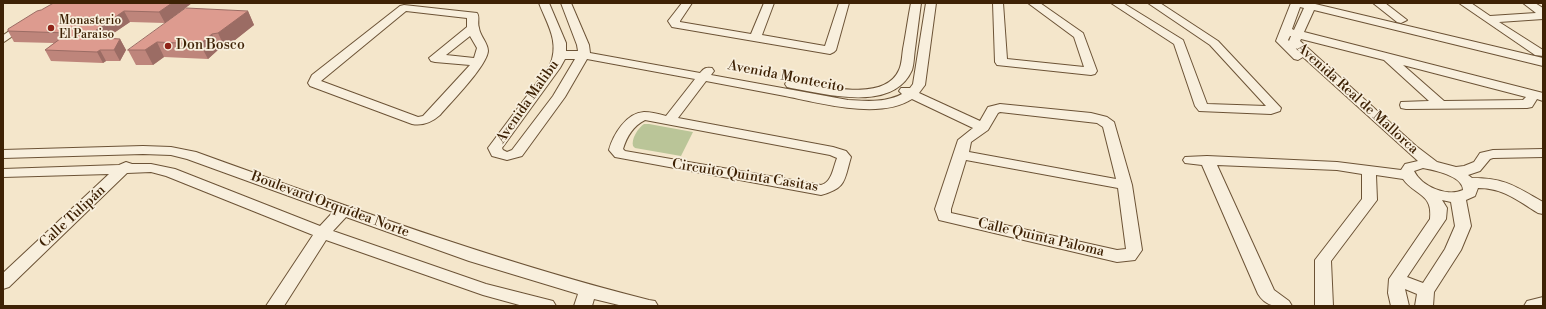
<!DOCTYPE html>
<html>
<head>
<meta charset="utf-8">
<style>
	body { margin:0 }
	#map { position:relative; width:1546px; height:309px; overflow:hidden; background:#f4e6cb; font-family:"Libre Bodoni",serif }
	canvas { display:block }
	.frame { position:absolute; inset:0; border:4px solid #3e2205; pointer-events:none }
</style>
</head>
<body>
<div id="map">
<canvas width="1546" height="309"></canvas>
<div class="frame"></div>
</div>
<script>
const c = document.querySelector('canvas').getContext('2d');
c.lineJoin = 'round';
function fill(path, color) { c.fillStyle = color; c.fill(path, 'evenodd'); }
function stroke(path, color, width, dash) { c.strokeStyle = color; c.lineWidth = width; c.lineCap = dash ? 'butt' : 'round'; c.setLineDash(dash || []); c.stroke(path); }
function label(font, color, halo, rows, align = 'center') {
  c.font = font + ' "Libre Bodoni",serif'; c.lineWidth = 3.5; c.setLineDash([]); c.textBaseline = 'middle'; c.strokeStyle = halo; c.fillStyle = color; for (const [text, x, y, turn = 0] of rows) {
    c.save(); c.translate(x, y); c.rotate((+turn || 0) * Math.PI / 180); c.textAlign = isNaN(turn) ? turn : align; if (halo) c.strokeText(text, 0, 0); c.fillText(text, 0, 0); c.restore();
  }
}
fill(new Path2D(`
	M644 124H649L693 132 681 156 635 148 633 146C631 139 638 128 644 124Z`), '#bac598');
const service = new Path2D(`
	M3 39 16 30`);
const minor = new Path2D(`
	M539 3H549L566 43V51H578L577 45 561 3H571L589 45 590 53 700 73C704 68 706 67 712 68L714 71 711 75 848 100C866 101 885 103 902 94L899 91 901 88H910L913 84 926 3H936L925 85 919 93 980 121 988 107 1000 104 1091 113 1107 117 1114 122 1132 185 1142 250 1135 260 1117 262 939 220 935 209 958 140 973 128 912 99C880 120 820 103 785 96 759 91 732 86 706 81L678 118 833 147 846 151 851 157C844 180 847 188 821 195L615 157 609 150C613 135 626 113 644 112 651 112 659 114 666 116L695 79 587 59 565 97 522 156 507 160 492 156 488 148 550 65C560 42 547 24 539 3ZM565 59H575L553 96 512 150 507 152 503 150 502 148 560 68ZM1000 112 1097 123 1103 127 1116 179 969 152 971 142 988 130 998 113ZM645 120 830 155 837 158C833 168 832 182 821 185L625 151 623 149C627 136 633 126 645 120ZM966 160 1118 188 1126 249 1117 250 951 213V209Z
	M682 3H692L680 21V22L751 34 764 3H774L762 35 825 46 839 3H849L836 50 834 52 830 54 672 27 668 21Z
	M911 3H921C919 18 917 33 915 49 914 55 914 64 912 70 893 113 826 94 791 88L787 87 785 84 787 81 791 80C819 85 884 104 899 70 902 64 902 55 903 49 906 33 908 18 911 3Z
	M993 3H1003L1007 59 1084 67 1074 37 1028 3H1040L1083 33 1097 71 1095 74 1091 75 997 65 995 62Z
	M1111 3H1123L1183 40 1207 104 1266 106 1210 45 1148 3H1160L1218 41 1281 108 1280 111 1271 114 1199 111 1195 106 1174 44Z
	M1291 3H1311L1543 58V66L1314 10 1304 32 1543 93V101L1537 99 1532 107 1527 108 1406 109 1401 108 1400 105 1401 102 1429 101 1384 60 1301 39 1300 41 1416 146 1437 162 1456 167 1464 166 1474 162 1480 153 1493 150 1543 149V157L1493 158 1490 159 1480 171 1468 175 1472 178C1505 178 1515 186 1543 202V214L1538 213C1517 200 1503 188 1478 188L1475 196 1466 200 1471 226 1461 250 1434 292 1433 306H1415L1417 294 1405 289 1409 306H1391L1388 293 1389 279 1430 219C1433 193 1415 196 1403 179L1376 175 1377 200 1331 261 1333 306H1315V260L1362 199V174L1337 170 1217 165 1274 290 1289 301 1292 306C1277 306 1267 308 1258 294L1202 165 1185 163 1183 160 1185 157 1207 156 1337 162 1401 170 1405 164 1418 161 1303 57 1298 60 1294 59 1276 41ZM1300 7 1304 8 1294 30 1292 29ZM1290 36H1291L1289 41 1288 40ZM1403 65 1526 97 1523 100 1444 101ZM1423 168C1434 170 1463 176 1463 190 1447 197 1422 187 1414 171ZM1442 200 1451 202 1455 226 1445 249 1423 283 1407 277 1446 219 1447 208Z
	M1373 3H1385L1407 20 1401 23 1397 22Z
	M1459 3H1471L1490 16 1536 13 1523 3H1535L1543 8V19L1499 22 1543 50V56L1535 55Z
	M404 5 477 13C480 17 477 22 479 28 480 36 488 43 488 51 487 66 451 102 440 115 432 122 423 126 412 124L310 86 308 83 312 75 400 6ZM406 11 467 18V27L429 58 431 61 435 62 470 65 423 116 418 117 321 81ZM470 36 477 48 474 58 446 55Z
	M143 146 171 147 196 152C346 206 494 261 649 300L655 301 658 306H623L594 299 592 306H574L578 294 469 261 346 217 333 231 486 284 553 301 556 306H523L483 295 326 240 284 306H266L313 235 166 176 151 172 127 173 9 287 3 289V273L109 174 3 177V169L119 165 126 162 132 164H151L175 169 320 226 333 212 187 159 171 155 143 154 3 158V150Z
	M1543 297V306H1524L1527 301Z`);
stroke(service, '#6c5336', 8);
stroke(minor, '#6c5336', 2);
stroke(service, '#f8efdd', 6);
fill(minor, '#f8efdd');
fill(new Path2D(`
	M192 3 165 23 130 22 106 38 120 39 126 50 120 61H106L103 63 51 61 45 50 54 43 14 42 8 31 41 10Z
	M248 11 254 25 225 48 219 49 208 59 164 57 153 65H136L128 50Z`), '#be857b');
fill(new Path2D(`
	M172 3H192L165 23 159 12Z
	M124 11 130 22 92 48 86 37Z
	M248 11 254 25 225 48 218 33Z
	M212 34 219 49 208 59 200 44Z
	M120 39 126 50 120 61 114 50Z
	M157 42 164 57 153 65 145 50Z
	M100 50 106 61 103 63 97 52Z`), '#9b6c64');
const building = new Path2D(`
	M54 3H172L159 12 124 11 86 37 120 39 114 50H100L97 52 45 50 68 33 8 31V29L37 11 41 10Z
	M186 8 248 11 218 33 212 34 200 44 157 42 145 50H128Z`);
fill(building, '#dd9b8f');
stroke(building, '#9b6c64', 1);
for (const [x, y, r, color] of [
	[51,28,4,"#8f2418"],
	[168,46,4,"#8f2418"]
]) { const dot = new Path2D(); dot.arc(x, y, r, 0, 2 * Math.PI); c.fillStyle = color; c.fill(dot); stroke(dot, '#f8efdd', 1.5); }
label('12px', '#3e2205', '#f8efdd', [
	["Monasterio",59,21],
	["El Paraiso",59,35]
], 'left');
label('14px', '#3e2205', '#f8efdd', [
	["Don Bosco",176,46]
], 'left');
label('14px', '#3e2205', '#f8efdd', [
	["Avenida Montecito",786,77,11],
	["Avenida Real de Mallorca",1357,99,42],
	["Avenida Malibu",528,102,-55],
	["Circuito Quinta Casitas",745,176,9],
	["Boulevard Orquídea Norte",330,205,20],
	["Calle Tulipán",73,217,-43],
	["Calle Quinta Paloma",1041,238,13]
]);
</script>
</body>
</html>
